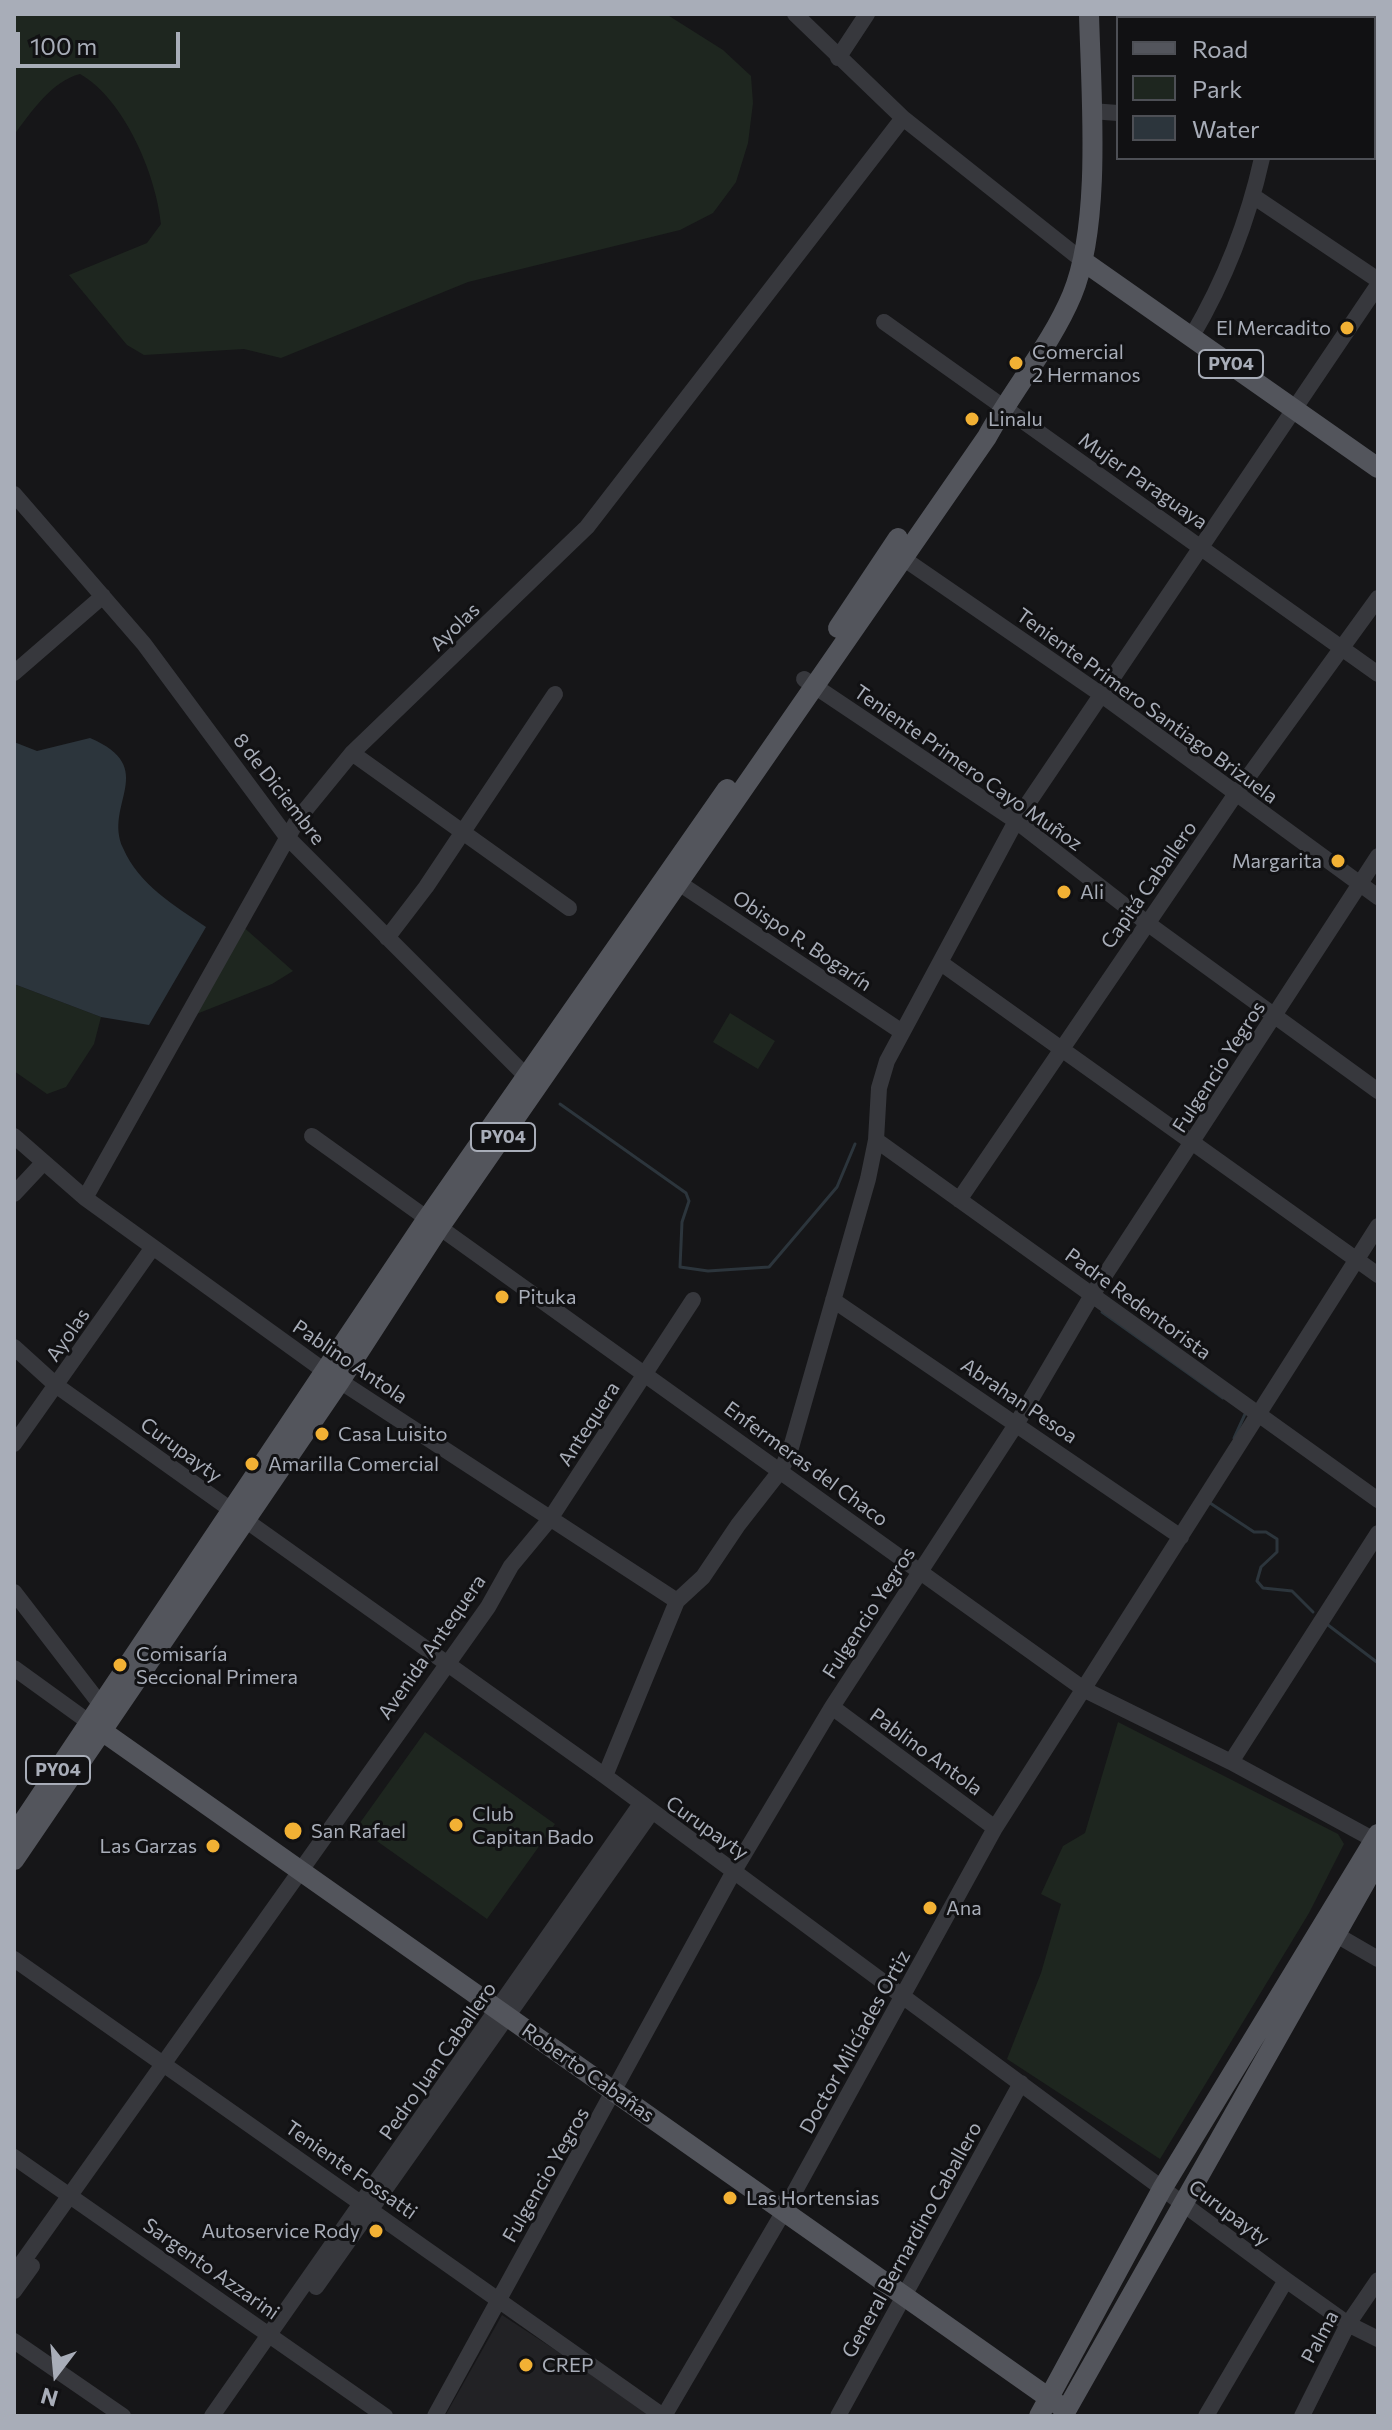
<!DOCTYPE html>
<html>
<head>
<meta charset="utf-8">
<style>
	body { margin:0 }
	#map { position:relative; width:1392px; height:2430px; overflow:hidden; background:#161618; font-family:Commissioner,sans-serif }
	canvas { display:block }
	.frame { position:absolute; inset:0; border:16px solid #a8adb8; pointer-events:none }
	.legend { position:absolute; left:1116px; top:16px; width:260px; height:144px; box-sizing:border-box; background:#111113; border:2px solid #4d4f55; margin:0; padding:10px 14px; list-style:none; font-size:24px; color:#a8adb8 }
	.legend li { display:flex; align-items:center; gap:16px; height:40px }
	.legend b { width:40px; border:2px solid #4d4f55 }
	.north { position:absolute; left:16px; top:2334px; width:80px; height:80px; -webkit-text-stroke:6px #111113; paint-order:stroke; rotate:196deg; font-size:22px; font-weight:700; line-height:32px; text-align:center; color:#a8adb8 }
	.north::after { content:''; display:block; margin:auto; width:28px; height:36px; background:#a8adb8; clip-path:polygon(50% 0,100% 100%,50% 72%,0 100%) }
	.scale { position:absolute; left:16px; top:32px; width:164px; height:36px; box-sizing:border-box; border:4px solid #a8adb8; border-top:0; padding-left:10px; font-size:24px; line-height:28px; white-space:nowrap; color:#a8adb8; -webkit-text-stroke:6px #111113; paint-order:stroke }
</style>
</head>
<body>
<div id="map">
<canvas width="1392" height="2430"></canvas>
<div class="frame"></div>
<ul class="legend">
<li><b style="height:10px;background:#53555c"></b>Road</li>
<li><b style="height:22px;background:#1e261f"></b>Park</li>
<li><b style="height:22px;background:#2c353c"></b>Water</li>
</ul>
<div class="north">N</div>
<div class="scale">100 m</div>
</div>
<script>
const c = document.querySelector('canvas').getContext('2d');
c.lineJoin = 'round';
function fill(path, color) { c.fillStyle = color; c.fill(path, 'evenodd'); }
function stroke(path, color, width, dash) { c.strokeStyle = color; c.lineWidth = width; c.lineCap = dash ? 'butt' : 'round'; c.setLineDash(dash || []); c.stroke(path); }
function label(font, color, halo, rows, align = 'center') {
  c.font = font + ' Commissioner,sans-serif'; c.lineWidth = 6; c.setLineDash([]); c.textBaseline = 'middle'; c.strokeStyle = halo; c.fillStyle = color; for (const [text, x, y, turn = 0] of rows) {
    c.save(); c.translate(x, y); c.rotate((+turn || 0) * Math.PI / 180); c.textAlign = isNaN(turn) ? turn : align; if (halo) c.strokeText(text, 0, 0); c.fillText(text, 0, 0); c.restore();
  }
}
fill(new Path2D(`
	M502 2315 656 2416H445Z`), '#222225');
fill(new Path2D(`
	M14 14H666L723 50 751 76 753 103 748 143 736 182 713 213 680 230 468 282 281 358 244 349 144 355 127 345 69 275 147 243 161 224C156 174 124 99 80 74 52 81 31 112 14 135Z
	M240 924 293 971 272 984 189 1017Z
	M14 984 101 1017 94 1044 66 1087 47 1094 14 1071Z
	M730 1013 775 1041 758 1069 713 1042Z
	M1118 1722 1338 1834 1344 1844 1309 1913 1160 2159 1007 2059 1041 1973 1061 1904 1041 1894 1063 1846 1085 1833Z
	M425 1732 555 1824 487 1919 357 1827Z`), '#1e261f');
fill(new Path2D(`
	M90 738C160 768 103 804 123 848 139 885 175 906 206 927L149 1025 101 1017 14 984V742L37 751Z`), '#2c353c');
stroke(new Path2D(`
	M560 1104 686 1193 689 1201 682 1222 680 1267 708 1271 769 1267 837 1187 855 1144
	M1102 1312 1223 1398
	M1234 1438 1245 1414
	M1210 1503 1254 1532H1266L1277 1539V1552L1261 1567 1257 1581 1263 1588 1292 1591 1313 1612
	M1328 1625 1378 1663`), '#2c353c', 3);
stroke(new Path2D(`
	M795 14 903 118 1083 261
	M1305 14 1315 17
	M838 58 867 14
	M1091 111 1118 113
	M1253 196 1378 280
	M884 322 1378 674
	M1192 336C1225 280 1248 221 1262 158
	M14 494 144 644 287 837 533 1083
	M894 552 1099 693 1378 897
	M14 673 103 596
	M804 679 1016 821 1147 923 1378 1091
	M352 753 569 908
	M679 883 902 1032
	M387 938 426 887 555 694
	M941 963 1378 1275
	M14 1136 85 1198 326 1372 677 1601
	M312 1136 1085 1690 1231 1762 1378 1842
	M876 1140 1378 1500
	M14 1194 43 1163
	M85 1198 298 819 352 753 587 527 903 118
	M959 1200 1235 795 1378 598
	M833 1300 1181 1537
	M14 1347 57 1386 605 1776 1286 2280 1348 2324 1378 2339
	M14 1444 153 1247
	M14 1592 101 1705
	M14 1668 97 1728
	M832 1707 995 1828
	M1231 1762 1378 1533
	M605 1776 677 1601 703 1577 738 1525 781 1470 790 1451 868 1179 876 1140 879 1088 887 1061 1016 821 1378 285
	M1328 1930 1378 1959
	M14 1959 663 2416
	M14 2157 385 2416
	M14 2274 488 1607 511 1566 550 1519 693 1300
	M316 2287 651 1813
	M14 2291 32 2266
	M14 2341 123 2416
	M212 2416 640 1805
	M435 2416 734 1871 832 1707 1017 1423 1092 1295 1378 856
	M664 2416 784 2211 995 1828 1378 1226
	M838 2416 1021 2083
	M1206 2416 1286 2280
	M1302 2416 1348 2324 1378 2280`), '#37383d', 16);
stroke(new Path2D(`
	M1083 261 1378 468
	M838 628 898 538
	M102 1731 1066 2410
	M14 1835 426 1220 727 789
	M14 1860 340 1381 439 1228 987 437C1013 389 1051 345 1072 295 1102 223 1091 93 1089 14
	M1039 2416 1162 2189 1378 1834
	M1063 2416 1378 1860`), '#53555c', 20);
for (const [x, y, r, color] of [
	[1347,328,8,"#f2b134"],
	[1016,363,8,"#f2b134"],
	[972,419,8,"#f2b134"],
	[1338,861,8,"#f2b134"],
	[1064,892,8,"#f2b134"],
	[502,1297,8,"#f2b134"],
	[322,1434,8,"#f2b134"],
	[252,1464,8,"#f2b134"],
	[120,1665,8,"#f2b134"],
	[456,1825,8,"#f2b134"],
	[293,1831,10,"#f2b134"],
	[213,1846,8,"#f2b134"],
	[930,1908,8,"#f2b134"],
	[730,2198,8,"#f2b134"],
	[376,2231,8,"#f2b134"],
	[526,2365,8,"#f2b134"]
]) { const dot = new Path2D(); dot.arc(x, y, r, 0, 2 * Math.PI); c.fillStyle = color; c.fill(dot); stroke(dot, '#111113', 3); }
for (const [x, y, w] of [
	[1231,364,64],
	[503,1137,64],
	[58,1770,64]
]) { const box = new Path2D(); box.roundRect(x - w / 2, y - 14, w, 28, 6); c.fillStyle = '#111113'; c.fill(box); stroke(box, '#a8adb8', 2); }
label('bold 18px', '#a8adb8', null, [
	["PY04",1231,364],
	["PY04",503,1137],
	["PY04",58,1770]
]);
label('20px', '#a8adb8', '#111113', [
	["El Mercadito",1331,328,"right"],
	["Comercial",1032,352],
	["2 Hermanos",1032,375],
	["Linalu",988,419],
	["Margarita",1322,861,"right"],
	["Ali",1080,892],
	["Pituka",518,1297],
	["Casa Luisito",338,1434],
	["Amarilla Comercial",268,1464],
	["Comisaría",136,1654],
	["Seccional Primera",136,1677],
	["Club",472,1814],
	["Capitan Bado",472,1837],
	["San Rafael",311,1831],
	["Las Garzas",197,1846,"right"],
	["Ana",946,1908],
	["Las Hortensias",746,2198],
	["Autoservice Rody",360,2231,"right"],
	["CREP",542,2365]
], 'left');
label('20px', '#a8adb8', '#111113', [
	["Mujer Paraguaya",1143,481,35],
	["Ayolas",455,627,-44],
	["Teniente Primero Santiago Brizuela",1147,706,36],
	["Teniente Primero Cayo Muñoz",968,768,35],
	["8 de Diciembre",279,789,52],
	["Capitá Caballero",1149,885,-55],
	["Obispo R. Bogarín",802,941,34],
	["Fulgencio Yegros",1219,1067,-57],
	["Padre Redentorista",1138,1304,36],
	["Ayolas",68,1335,-55],
	["Pablino Antola",350,1362,34],
	["Abrahan Pesoa",1019,1401,34],
	["Antequera",589,1424,-57],
	["Curupayty",181,1450,36],
	["Enfermeras del Chaco",806,1464,36],
	["Fulgencio Yegros",869,1613,-57],
	["Avenida Antequera",432,1647,-55],
	["Pablino Antola",926,1752,36],
	["Curupayty",707,1828,35],
	["Doctor Milcíades Ortiz",855,2042,-61],
	["Pedro Juan Caballero",438,2061,-55],
	["Roberto Cabañas",588,2073,35],
	["Teniente Fossatti",351,2170,35],
	["Fulgencio Yegros",546,2175,-60],
	["Curupayty",1229,2213,37],
	["General Bernardino Caballero",912,2240,-61],
	["Sargento Azzarini",211,2269,35],
	["Palma",1320,2337,-62]
]);
</script>
</body>
</html>
